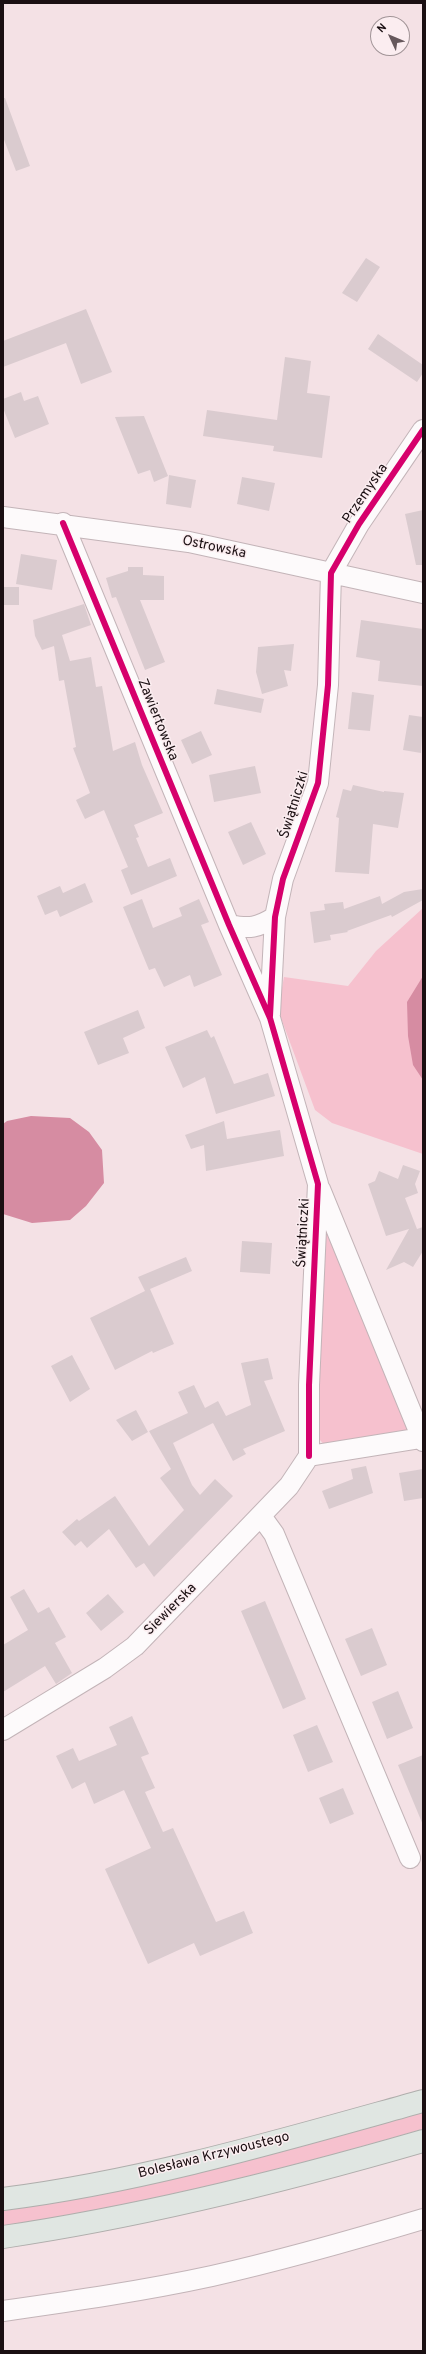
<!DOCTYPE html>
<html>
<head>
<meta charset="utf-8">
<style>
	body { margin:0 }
	#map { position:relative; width:426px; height:2354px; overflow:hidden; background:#f4e1e5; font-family:Overpass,sans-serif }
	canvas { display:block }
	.frame { position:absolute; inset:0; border:4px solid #1a0f12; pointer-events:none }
	.north { position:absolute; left:370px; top:16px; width:40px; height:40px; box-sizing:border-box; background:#fbedf0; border:1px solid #a19497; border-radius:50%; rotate:314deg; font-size:11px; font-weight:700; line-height:16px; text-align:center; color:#1a0f12 }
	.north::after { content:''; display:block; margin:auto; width:14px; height:18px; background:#66585c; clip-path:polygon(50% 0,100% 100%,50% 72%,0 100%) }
</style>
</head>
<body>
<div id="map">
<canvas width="426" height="2354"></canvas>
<div class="frame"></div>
<div class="north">N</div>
</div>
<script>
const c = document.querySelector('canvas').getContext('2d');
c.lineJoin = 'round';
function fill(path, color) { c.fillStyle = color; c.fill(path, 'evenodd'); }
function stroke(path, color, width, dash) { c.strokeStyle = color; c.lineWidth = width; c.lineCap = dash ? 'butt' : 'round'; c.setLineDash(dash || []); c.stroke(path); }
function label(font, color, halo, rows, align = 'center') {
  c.font = font + ' Overpass,sans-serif'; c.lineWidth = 3; c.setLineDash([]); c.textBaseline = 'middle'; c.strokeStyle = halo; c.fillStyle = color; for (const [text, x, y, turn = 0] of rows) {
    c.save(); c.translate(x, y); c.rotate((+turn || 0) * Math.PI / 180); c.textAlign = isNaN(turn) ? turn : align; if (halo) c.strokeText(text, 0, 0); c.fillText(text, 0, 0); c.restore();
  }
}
fill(new Path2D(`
	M423 908V1154L332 1123 315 1110 278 1010 284 977 348 986 376 951Z
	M326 1218 409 1431 327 1448 313 1432Z
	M423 2111V2129C285 2169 145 2204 3 2226V2211C146 2189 284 2151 423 2111Z`), '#f6c1ce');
fill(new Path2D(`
	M423 976V1080L413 1065 408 1036 407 1002Z
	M31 1116 70 1118 89 1132 102 1150 104 1183 86 1206 70 1220 32 1223 3 1214V1124L7 1121Z`), '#d68ca2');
fill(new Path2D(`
	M3 98H5L30 166 16 171 3 137Z
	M366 258 380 267 357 302 342 293Z
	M86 309 112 372 81 384 66 343 3 367V341Z
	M378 334 423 365V373L417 382 368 349Z
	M285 357 311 361 307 393 330 396 322 458 273 451 274 446 203 436 207 410 277 420Z
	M21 392 24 401 38 396 49 424 15 438 3 408V399Z
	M144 416 168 476 154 482 150 470 138 474 115 417Z
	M169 475 196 480 191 508 166 504Z
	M242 477 275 483 269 511 237 504Z
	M423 510V565H416L405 514Z
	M21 554 57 560 52 590 16 584Z
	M128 567H143V575L164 576V600H140L165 662 145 670 116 597 112 598 106 578 128 571Z
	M3 587H19V605H3Z
	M84 604 91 625 62 635 70 661 91 657 96 687 102 686 113 751 135 742 142 765 163 813 134 825 139 837 136 838 148 867 170 858 177 876 131 895 121 870 128 867 104 810 85 819 76 800 90 793 73 748 76 747 64 680 59 681 54 646 42 650 35 636 33 620Z
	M361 620 423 629V686L378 681 380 661 356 657Z
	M294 644 291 671 284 670 288 686 262 694 256 672 258 647Z
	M217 689 264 699 261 713 214 704Z
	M352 692 374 695 370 731 348 729Z
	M409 715 423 717 421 753 403 750Z
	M201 731 212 755 192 764 181 740Z
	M255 766 261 793 214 802 209 775Z
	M353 785 384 792V791L404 793 398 828 373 824 369 874 335 872 339 818 336 817 343 789 351 791Z
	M251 822 266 854 243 865 228 832Z
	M85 883 93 902 60 917 57 910 45 915 37 896 60 886 63 893Z
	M423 889V900L392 917 391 915 347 931 348 932 330 935 331 940 314 943 310 912 325 910 324 904 343 902 344 909 380 896 382 904 404 892Z
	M142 899 153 928 182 916 179 908 199 899 209 922 201 925 222 975 194 987 190 975 164 987 155 968 149 970 123 907Z
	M138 1010 145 1028 123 1038 129 1053 98 1065 84 1032Z
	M207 1030 211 1038 214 1036 234 1084 268 1073 275 1096 216 1114 205 1077 183 1088 165 1047Z
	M224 1121 227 1139 280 1130 284 1156 206 1171 204 1145 191 1149 185 1135Z
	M403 1165 420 1171 415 1184 418 1193 405 1198 417 1229 423 1227V1251L413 1267 404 1262 386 1270 409 1229 386 1236 368 1184 375 1181 379 1171 398 1179Z
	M242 1241 272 1243 270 1274 240 1272Z
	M186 1257 192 1271 150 1289 174 1344 153 1353 152 1351 115 1370 90 1318 145 1291 138 1277Z
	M72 1355 90 1389 70 1402 51 1366Z
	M268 1358 273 1379 264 1381 285 1431 243 1449 246 1454 233 1461 213 1423 173 1443 192 1485 200 1495 215 1479 233 1496 154 1577 144 1563 136 1568 109 1529 87 1548 81 1541 75 1546 62 1532 77 1519 79 1521 115 1496 149 1546 184 1510 160 1478 171 1469 149 1431 188 1413 178 1392 194 1385 205 1408 218 1401 226 1416 251 1405 241 1363Z
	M136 1410 148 1432 132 1441 116 1420Z
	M366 1466 373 1493 329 1509 322 1491 353 1479 351 1469Z
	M423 1469V1498L404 1501 399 1473Z
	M24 1589 38 1613 49 1607 66 1637 55 1643 72 1673 56 1684 45 1666 3 1692V1645L28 1630 10 1597Z
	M108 1594 124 1612 101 1631 86 1613Z
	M265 1601 306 1699 283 1709 241 1611Z
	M372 1628 387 1665 361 1676 345 1639Z
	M398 1691 413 1728 387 1739 372 1702Z
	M132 1716 149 1754 141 1757 155 1788 145 1792 163 1832 173 1828 216 1922 244 1911 253 1933 200 1956 194 1943 148 1964 105 1869 151 1848 124 1790 94 1804 85 1782 72 1789 56 1756 73 1748 79 1761 117 1745 109 1727Z
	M317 1725 333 1762 308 1772 293 1735Z
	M423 1755V1825L398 1765Z
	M343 1788 354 1814 330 1824 319 1798Z`), '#dacbcf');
const minor = new Path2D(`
	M3 517 189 542 423 593
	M63 523 229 925 270 1018 318 1184 309 1385V1456
	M229 925C250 929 257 928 275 917
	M270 1014 275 917 283 879 318 783 328 685 331 573 359 524 423 430
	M320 1189 423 1441
	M309 1456 421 1438
	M261 1516 274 1534 410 1858
	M3 1730 105 1668 135 1646 289 1486 309 1456
	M3 2311C73 2301 143 2291 212 2276 283 2260 353 2240 423 2219`);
const highway = new Path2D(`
	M3 2199C145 2181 286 2139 423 2101
	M3 2237C145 2216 285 2181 423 2141`);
stroke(minor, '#c3b4b8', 22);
stroke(highway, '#afaeac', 24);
stroke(minor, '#fdfafb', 20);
stroke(highway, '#e0e6e2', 22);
stroke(new Path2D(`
	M63 523 229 925 270 1018 318 1184 309 1385V1456
	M270 1016 275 917 283 879 318 783 328 685 331 573 359 524 423 430`), '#d6006c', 6);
label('14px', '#1a0f12', '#fbedf0', [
	["Przemyska",366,494,-56],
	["Ostrowska",214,548,12],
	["Zawiertowska",157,720,68],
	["Świątniczki",295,805,-73],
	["Świątniczki",304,1233,-87],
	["Siewierska",171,1610,-45],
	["Bolesława Krzywoustego",214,2156,-14]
]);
</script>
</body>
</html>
